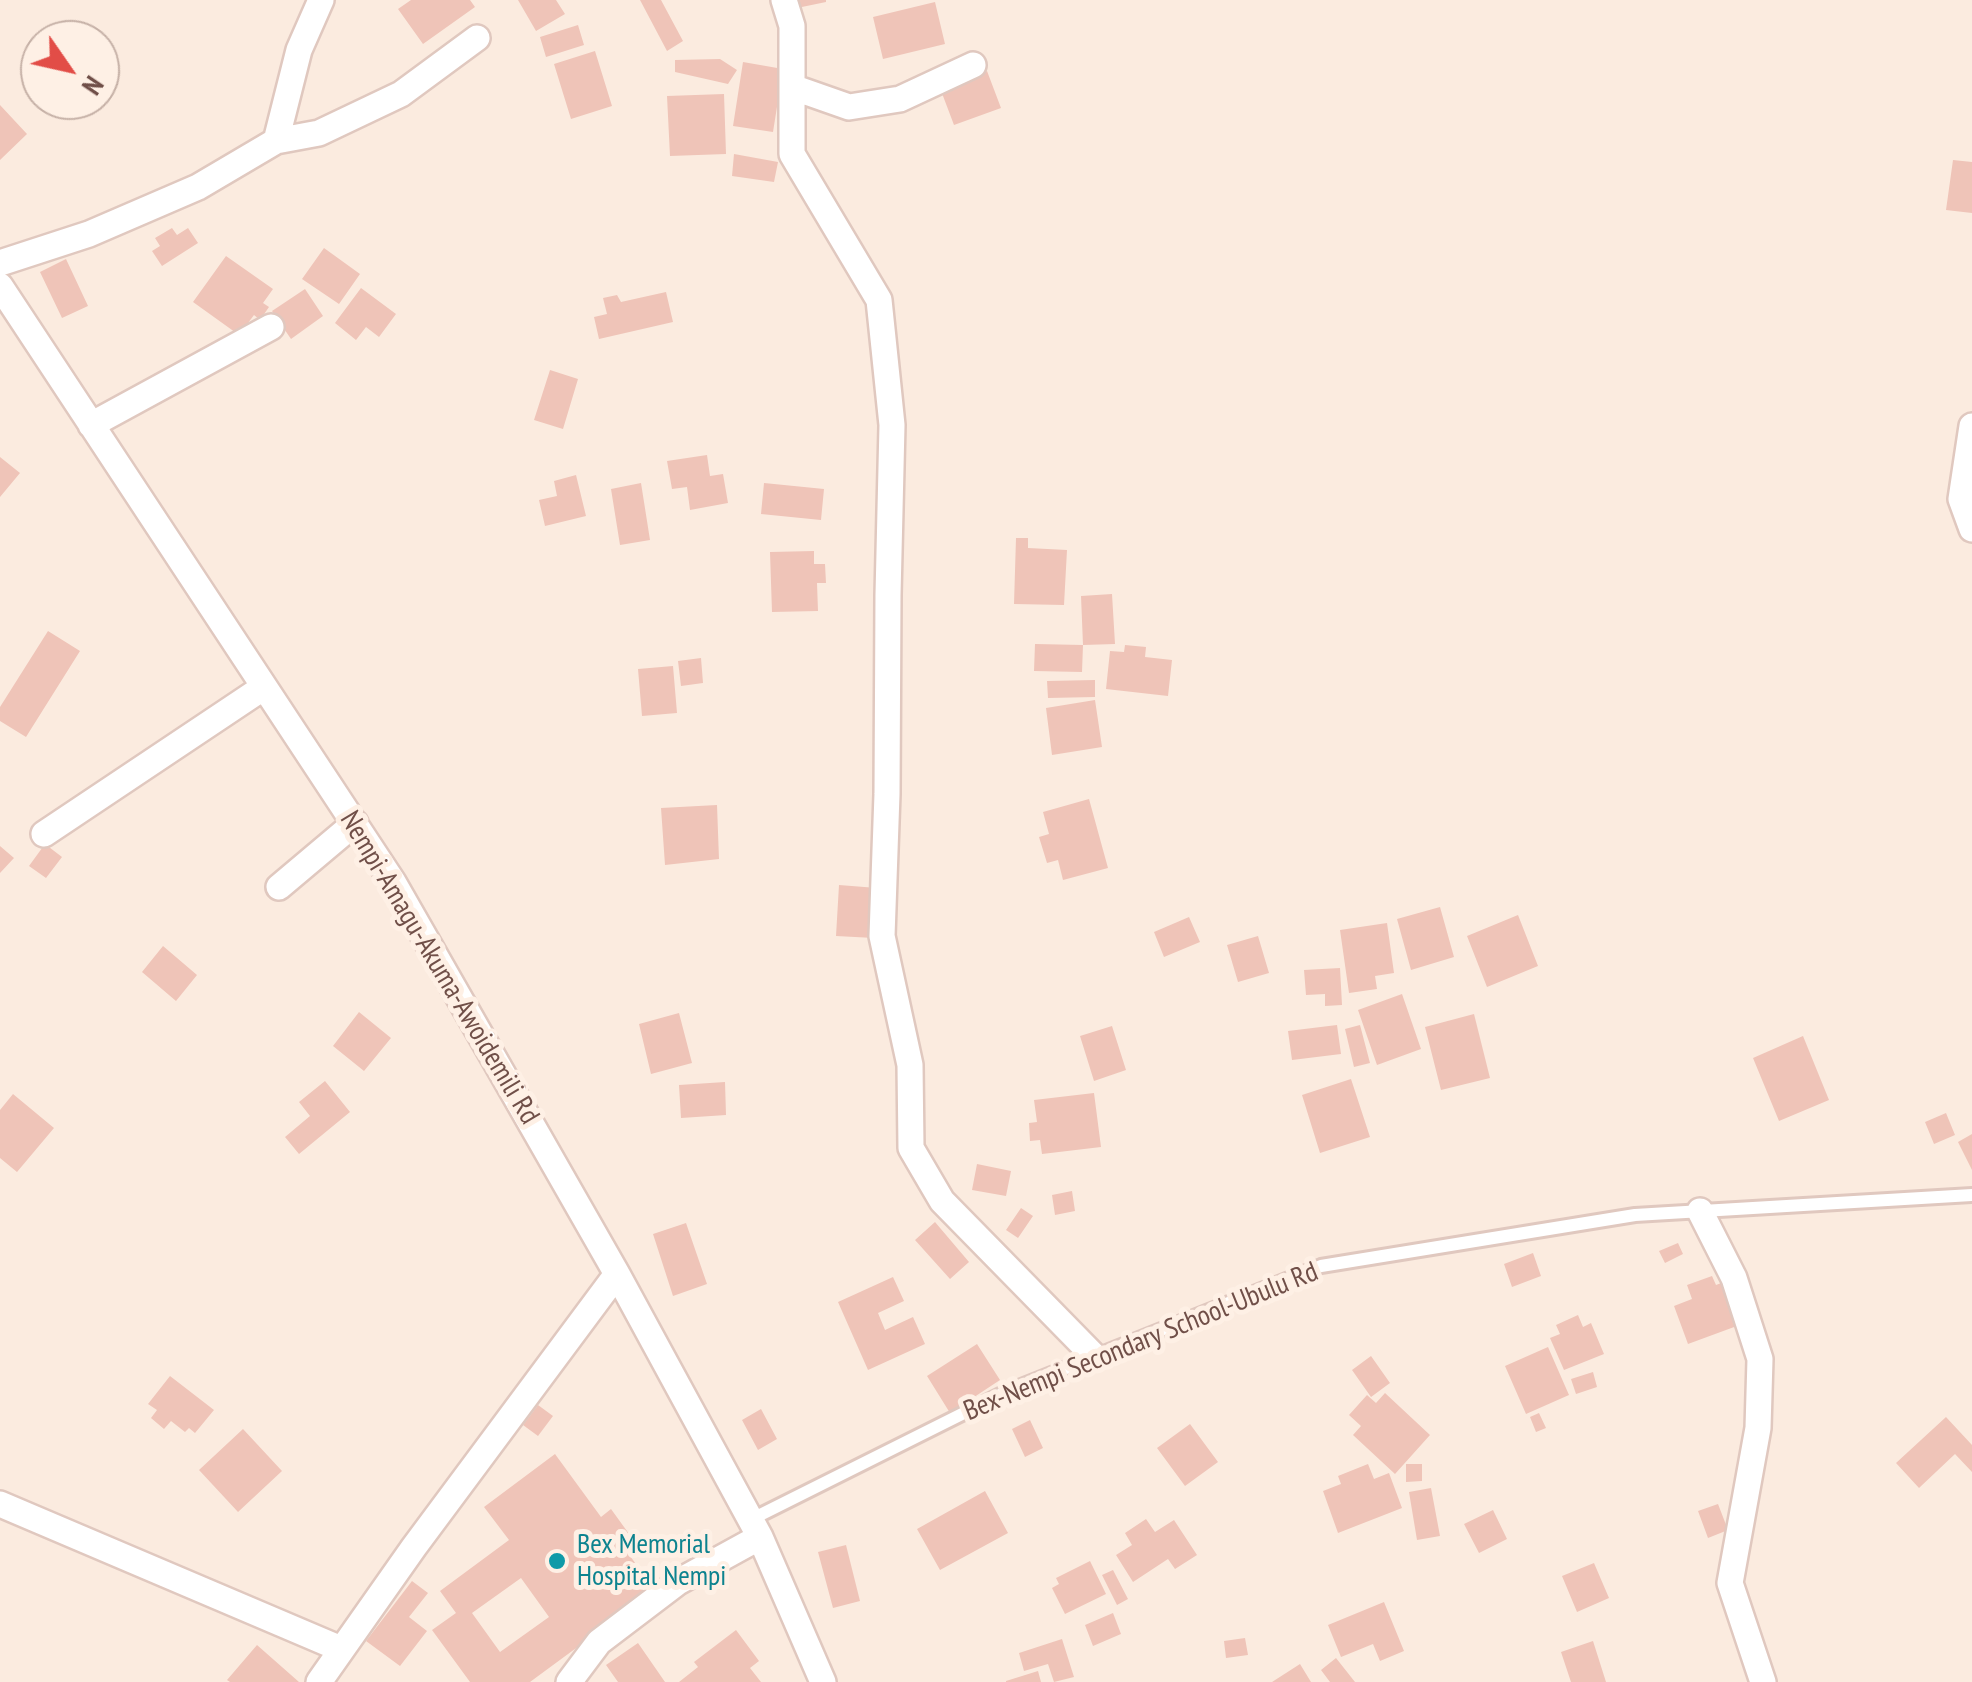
<!DOCTYPE html>
<html>
<head>
<meta charset="utf-8">
<style>
	body { margin:0 }
	#map { position:relative; width:1972px; height:1682px; overflow:hidden; background:#fbebdf; font-family:"PT Sans Narrow",sans-serif }
	canvas { display:block }
	.north { position:absolute; left:20px; top:20px; width:100px; height:100px; box-sizing:border-box; background:#fef0e5; border:2px solid #c5b0a6; border-radius:50%; rotate:124deg; font-size:28px; font-weight:700; line-height:40px; text-align:center; color:#704f48 }
	.north::after { content:''; display:block; margin:auto; width:35px; height:45px; background:#e24d47; clip-path:polygon(50% 0,100% 100%,50% 72%,0 100%) }
</style>
</head>
<body>
<div id="map">
<canvas width="1972" height="1682"></canvas>
<div class="north">N</div>
</div>
<script>
const c = document.querySelector('canvas').getContext('2d');
c.lineJoin = 'round';
function fill(path, color) { c.fillStyle = color; c.fill(path, 'evenodd'); }
function stroke(path, color, width, dash) { c.strokeStyle = color; c.lineWidth = width; c.lineCap = dash ? 'butt' : 'round'; c.setLineDash(dash || []); c.stroke(path); }
function label(font, color, halo, rows, align = 'center') {
  c.font = font + ' "PT Sans Narrow",sans-serif'; c.lineWidth = 10; c.setLineDash([]); c.textBaseline = 'middle'; c.strokeStyle = halo; c.fillStyle = color; for (const [text, x, y, turn = 0] of rows) {
    c.save(); c.translate(x, y); c.rotate((+turn || 0) * Math.PI / 180); c.textAlign = isNaN(turn) ? turn : align; if (halo) c.strokeText(text, 0, 0); c.fillText(text, 0, 0); c.restore();
  }
}
fill(new Path2D(`
	M411 0H470L475 7 423 44 398 9Z
	M518 0H556L565 14 536 31Z
	M640 0H661L683 41 667 51Z
	M795 0H826V2L797 8Z
	M935 2 945 44 883 59 873 17Z
	M578 25 584 45 546 57 540 37Z
	M595 51 612 106 571 119 554 64Z
	M720 59 737 70 728 84 675 72V60Z
	M743 62 783 69 773 132 733 126Z
	M987 71 1001 108 954 125 940 88Z
	M724 94 726 154 670 156 667 96Z
	M0 105 27 134 0 160Z
	M734 154 778 162 774 182 732 176Z
	M1953 160 1972 162V213L1946 210Z
	M172 228 177 235 188 228 198 243 162 266 152 251 160 246 155 238Z
	M324 248 360 274 339 304 302 279Z
	M226 256 273 289 263 303 269 307 260 320 254 315 239 335 193 302Z
	M66 259 88 306 62 318 40 272Z
	M361 288 396 314 379 337 366 327 356 340 335 323Z
	M305 289 323 316 291 339 272 311Z
	M666 292 673 322 599 339 594 317 607 314 603 298 617 295 621 302Z
	M550 370 578 379 563 429 534 420Z
	M707 455 710 476 723 474 728 503 690 510 687 487 672 489 667 461Z
	M0 457 20 473 0 497Z
	M576 475 586 516 545 526 539 500 557 496 554 481Z
	M641 483 650 540 620 545 611 489Z
	M764 483 824 489 821 520 761 514Z
	M1016 538H1028V548L1067 550 1064 605 1014 604Z
	M814 551V564H825L826 583H817L818 611 772 612 770 552Z
	M1112 594 1115 644 1083 645 1081 596Z
	M48 631 80 651 26 737 0 721V707Z
	M1035 644 1083 645 1082 672 1034 671Z
	M1125 645 1146 647 1145 657 1172 660 1168 696 1106 689 1110 651 1124 652Z
	M701 658 703 683 681 686 678 661Z
	M673 666 677 713 642 716 638 669Z
	M1095 680V697L1048 698 1047 681Z
	M1095 700 1102 747 1052 755 1046 708Z
	M1089 799 1108 868 1063 880 1058 860 1047 863 1039 837 1049 834 1043 812Z
	M717 805 719 859 665 865 661 808Z
	M45 844 62 857 46 878 29 866Z
	M0 846 14 858 0 873Z
	M839 885 877 888 874 938 836 936Z
	M1440 907 1454 957 1411 970 1397 919Z
	M1518 915 1538 966 1487 987 1467 936Z
	M1189 917 1200 942 1164 957 1154 932Z
	M1387 923 1394 973 1375 976 1377 989 1349 993 1340 930Z
	M1258 936 1269 973 1238 982 1227 945Z
	M163 946 197 975 176 1001 142 972Z
	M1340 968 1342 1005 1325 1006V994L1306 995 1304 970Z
	M1402 994 1421 1049 1377 1065 1358 1010Z
	M359 1012 391 1038 364 1071 333 1046Z
	M679 1013 692 1063 651 1074 639 1024Z
	M1474 1014 1490 1078 1441 1090 1425 1027Z
	M1337 1025 1341 1054 1292 1060 1288 1031Z
	M1360 1025 1370 1063 1354 1067 1345 1029Z
	M1112 1026 1126 1070 1094 1081 1080 1036Z
	M1803 1036 1829 1100 1779 1121 1753 1058Z
	M1351 1079 1370 1137 1320 1153 1302 1095Z
	M325 1081 350 1112 299 1154 285 1137 310 1116 299 1102Z
	M725 1082 726 1115 681 1118 679 1085Z
	M1094 1093 1101 1147 1042 1154 1040 1140 1030 1141 1029 1123 1037 1122 1034 1100Z
	M13 1094 54 1128 17 1172 0 1158V1110Z
	M1946 1113 1955 1135 1934 1144 1925 1122Z
	M1972 1134V1170L1958 1142Z
	M977 1164 1011 1171 1006 1196 972 1190Z
	M1072 1191 1075 1211 1055 1215 1052 1195Z
	M1021 1208 1033 1216 1018 1238 1006 1230Z
	M935 1222 969 1262 950 1279 915 1240Z
	M686 1223 707 1284 673 1296 653 1234Z
	M1678 1243 1683 1254 1665 1263 1659 1251Z
	M1533 1253 1541 1276 1512 1287 1504 1264Z
	M1712 1276 1716 1285 1729 1280 1745 1323 1688 1344 1674 1306 1692 1299 1687 1285Z
	M893 1277 904 1301 878 1313 885 1330 913 1317 925 1344 868 1370 838 1302Z
	M1578 1315 1583 1327 1591 1323 1604 1354 1564 1370 1550 1338 1560 1334 1556 1325Z
	M977 1344 1000 1380 950 1413 927 1376Z
	M1548 1347 1569 1395 1526 1414 1505 1366Z
	M1371 1356 1390 1383 1371 1397 1352 1370Z
	M1593 1372 1597 1387 1576 1394 1571 1379Z
	M170 1376 214 1410 195 1433 189 1428 185 1432 171 1421 164 1429 151 1418 157 1410 148 1404Z
	M1385 1393 1430 1435 1395 1474 1353 1435 1361 1426 1349 1415 1367 1395 1376 1403Z
	M538 1405 553 1416 538 1436 523 1425Z
	M761 1409 777 1439 758 1450 742 1420Z
	M1539 1413 1546 1428 1536 1432 1530 1417Z
	M1946 1417 1972 1445V1472L1955 1454 1919 1488 1896 1463Z
	M1030 1420 1043 1448 1025 1457 1012 1429Z
	M1190 1424 1218 1462 1185 1486 1157 1448Z
	M243 1429 282 1471 238 1512 199 1470Z
	M555 1454 601 1517 611 1509 632 1538 622 1545 655 1590 530 1682H470L432 1630 456 1613 440 1591 509 1540 484 1507ZM521 1578 549 1617 500 1652 472 1613Z
	M1368 1464 1374 1479 1389 1473 1402 1508 1338 1533 1323 1491 1341 1484 1338 1476Z
	M1406 1464H1422V1481L1406 1482Z
	M1431 1488 1440 1536 1417 1540 1409 1492Z
	M985 1491 1008 1533 940 1570 917 1529Z
	M1718 1504 1728 1530 1708 1538 1698 1511Z
	M1493 1510 1507 1539 1479 1553 1464 1524Z
	M1146 1519 1155 1532 1174 1520 1197 1555 1175 1569 1168 1559 1133 1582 1116 1555 1132 1545 1125 1533Z
	M846 1545 860 1601 833 1608 818 1552Z
	M1090 1561 1106 1594 1065 1614 1052 1588 1059 1584 1056 1578Z
	M1594 1563 1609 1598 1577 1612 1562 1576Z
	M1113 1570 1128 1599 1117 1605 1102 1575Z
	M412 1581 428 1593 409 1617 427 1631 400 1666 366 1641Z
	M1384 1602 1404 1651 1380 1661 1373 1644 1341 1657 1328 1625Z
	M1113 1613 1121 1634 1093 1646 1085 1625Z
	M736 1630 759 1661 750 1668 761 1682H679L698 1667 694 1662Z
	M1245 1638 1248 1655 1226 1658 1224 1641Z
	M1062 1639 1074 1677 1054 1682 1048 1664 1024 1671 1019 1653Z
	M1593 1641 1606 1682H1571L1561 1652Z
	M638 1643 665 1682H618L606 1665Z
	M257 1645 299 1682H230L227 1680Z
	M1336 1658 1355 1682H1330L1321 1670Z
	M1300 1664 1311 1682H1272Z
	M1038 1671 1041 1682H1006V1681Z`), '#efc4b8');
const lane = new Path2D(`
	M750 1520 1006 1392 1321 1266 1635 1215 1972 1195`);
const street = new Path2D(`
	M784 0 792 26V154L879 300 892 425 888 595 887 794 882 936 910 1065 911 1148 942 1201 1095 1357
	M792 87 849 107 900 99 973 65
	M276 141 319 133 401 94 477 38
	M0 263 89 234 198 187 276 141 299 50 321 0
	M0 286 393 882 617 1274 760 1537 823 1682
	M91 425 271 327
	M1972 426 1961 499 1972 529
	M44 834 264 687
	M279 887 355 823
	M1700 1211 1734 1278 1760 1359 1758 1428 1730 1583 1763 1682
	M0 1504 341 1649
	M319 1682 414 1547 617 1274
	M569 1682 599 1642 678 1582 760 1537`);
stroke(lane, '#e0c8bf', 18);
stroke(street, '#e0c8bf', 30);
stroke(lane, '#fff', 12);
stroke(street, '#fff', 25);
for (const [x, y, r, color] of [
	[557,1561,10,"#0f9aa8"]
]) { const dot = new Path2D(); dot.arc(x, y, r, 0, 2 * Math.PI); c.fillStyle = color; c.fill(dot); stroke(dot, '#fef0e5', 4); }
label('28px', '#704f48', '#fef0e5', [
	["Nempi-Amagu-Akuma-Awoidemili Rd",439,968,59],
	["Bex-Nempi Secondary School-Ubulu Rd",1141,1342,-22]
]);
label('28px', '#0d838f', '#fef0e5', [
	["Bex Memorial",577,1545],
	["Hospital Nempi",577,1577]
], 'left');
</script>
</body>
</html>
